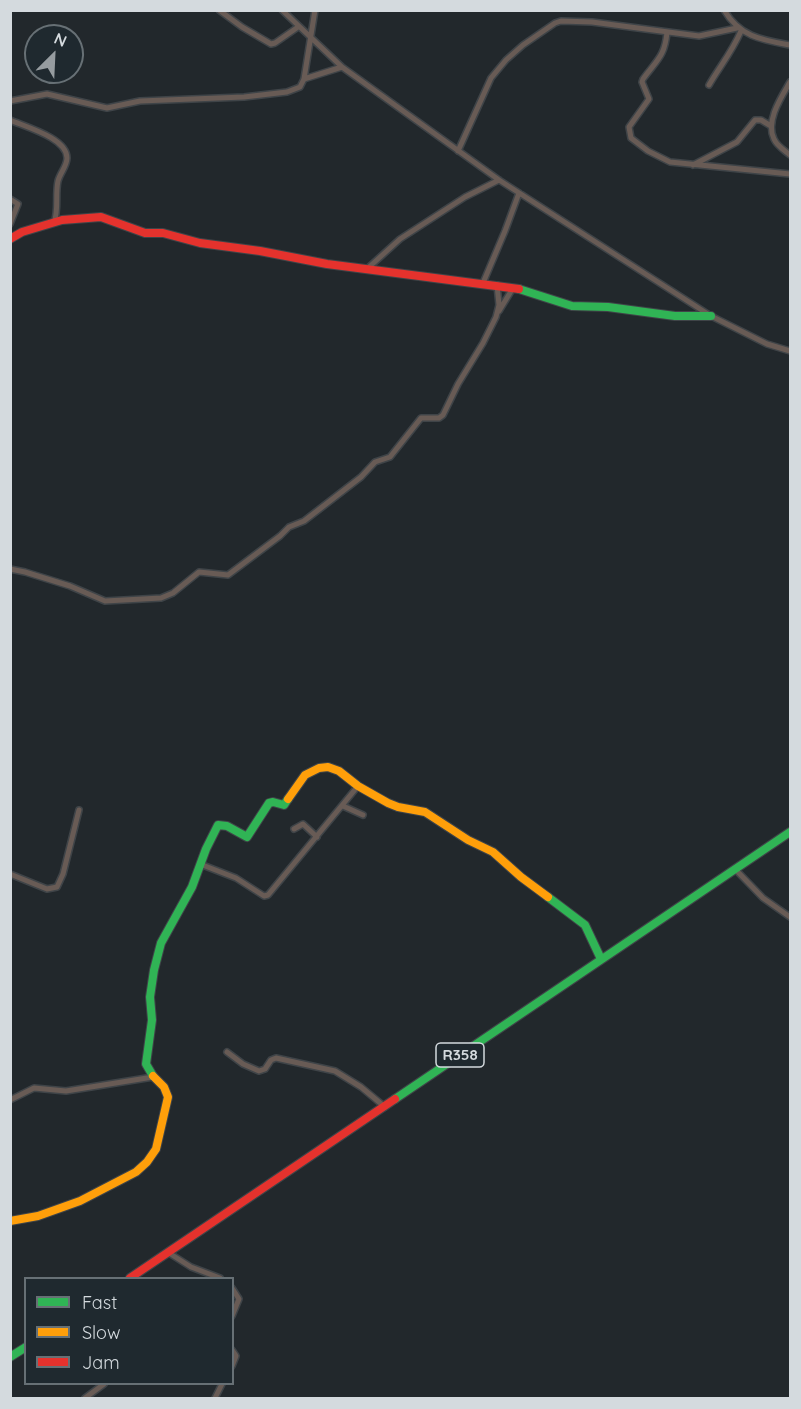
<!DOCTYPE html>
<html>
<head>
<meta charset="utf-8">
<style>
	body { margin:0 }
	#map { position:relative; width:801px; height:1409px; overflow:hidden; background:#22282c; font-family:Quicksand,sans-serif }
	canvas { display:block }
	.frame { position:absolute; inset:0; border:12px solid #d4dade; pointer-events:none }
	.legend { position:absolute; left:24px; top:1277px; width:210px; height:108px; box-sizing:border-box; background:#1f292f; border:2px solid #677075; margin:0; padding:8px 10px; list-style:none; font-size:18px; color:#d4dade }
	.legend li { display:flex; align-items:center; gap:12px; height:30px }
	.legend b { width:30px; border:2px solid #677075 }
	.north { position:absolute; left:24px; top:24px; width:60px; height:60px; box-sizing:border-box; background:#1f292f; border:2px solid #677075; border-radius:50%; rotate:24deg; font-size:16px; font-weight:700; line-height:24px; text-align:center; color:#d4dade }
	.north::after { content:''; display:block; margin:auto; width:21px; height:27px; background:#969ca0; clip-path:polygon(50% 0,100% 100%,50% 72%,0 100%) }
</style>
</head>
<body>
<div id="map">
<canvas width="801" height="1409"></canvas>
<div class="frame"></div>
<ul class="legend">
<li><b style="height:8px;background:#30b455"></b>Fast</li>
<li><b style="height:8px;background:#ff9f0a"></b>Slow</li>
<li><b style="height:8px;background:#e5322d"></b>Jam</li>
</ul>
<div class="north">N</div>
</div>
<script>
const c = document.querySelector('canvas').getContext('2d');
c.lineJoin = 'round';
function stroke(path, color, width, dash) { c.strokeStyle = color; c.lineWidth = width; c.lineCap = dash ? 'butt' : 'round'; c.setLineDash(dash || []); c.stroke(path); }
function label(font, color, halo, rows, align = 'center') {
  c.font = font + ' Quicksand,sans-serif'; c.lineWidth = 6; c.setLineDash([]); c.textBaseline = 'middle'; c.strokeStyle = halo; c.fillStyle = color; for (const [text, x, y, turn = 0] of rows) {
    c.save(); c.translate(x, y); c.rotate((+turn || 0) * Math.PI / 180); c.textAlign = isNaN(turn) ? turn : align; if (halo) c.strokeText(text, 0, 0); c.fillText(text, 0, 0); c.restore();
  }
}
const street = new Path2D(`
	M219 10 242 27 271 44 275 43 298 27
	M282 10 342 67 499 180 711 316 767 344 790 351
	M724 10C740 37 762 40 790 45
	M667 32C665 56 657 60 643 79L642 82 649 99 629 127 631 138 648 151 670 162 790 174
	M304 79 342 67
	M790 82C782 96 765 121 774 139 777 146 784 150 790 155
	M709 85C720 66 732 52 741 31
	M10 101 47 94 107 108 140 101 244 97 287 92 300 87 304 79 315 10
	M10 120C26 127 67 138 67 158 67 166 60 173 58 181 55 195 59 209 54 223
	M458 151 491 78 506 60 523 45 555 23 561 21 592 22 699 36 737 28
	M693 165 737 142 755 120H761L771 126
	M10 199 18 204 10 224
	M368 268 400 239 465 197 499 180
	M483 283 505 231 519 193
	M499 311 513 288
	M10 569 25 572 70 586 105 601 161 598 173 593 199 572 228 575 280 536 289 527 304 521 361 477 375 462 390 457 421 418H439L443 415 458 384 483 343 496 317 499 305 497 285
	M343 806 363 815
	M294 829 303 824 317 837
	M200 864 236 878 264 896 268 895 358 786
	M735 869 763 898 790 917
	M10 874 47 889 57 887 63 874 79 810
	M227 1052 243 1064 259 1071 265 1069 271 1060 276 1058 335 1071 361 1087 385 1107
	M10 1100 34 1088 66 1091 153 1077
	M169 1253 191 1267 220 1278
	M232 1288 239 1299 232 1316
	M232 1350 236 1356 232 1366
	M85 1398 104 1384
	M215 1398 222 1384`);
const fast = new Path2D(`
	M519 289 572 306 608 307 675 316H711
	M548 897 585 925 601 959
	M153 1076 146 1064 152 1020 150 997 154 970 161 943 192 887 206 849 218 825 227 826 247 837 269 803 273 802 284 805 288 799
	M395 1099 790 832
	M10 1357 26 1347`);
const slow = new Path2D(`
	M288 799 305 775 319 768 328 767 339 771 358 786 388 803 398 807 425 812 468 840 493 852 521 877 548 897
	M10 1221 38 1216 80 1201 136 1172 147 1162 156 1149 168 1097 164 1087 153 1076`);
const jam = new Path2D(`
	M10 239 22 232 62 220 101 217 145 233H163L200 243 260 251 327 264 519 289
	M130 1278 395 1099`);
stroke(street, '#3f4448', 8);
stroke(fast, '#3f4448', 10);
stroke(slow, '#3f4448', 10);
stroke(jam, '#3f4448', 10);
stroke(street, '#685b55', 5);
stroke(fast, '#30b455', 8);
stroke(slow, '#ff9f0a', 8);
stroke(jam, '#e5322d', 8);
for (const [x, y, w] of [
	[460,1055,48]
]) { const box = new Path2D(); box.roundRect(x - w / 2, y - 12, w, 24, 4.5); c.fillStyle = '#1f292f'; c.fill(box); stroke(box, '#d4dade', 1.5); }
label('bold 15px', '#d4dade', null, [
	["R358",460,1055]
]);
</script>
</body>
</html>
